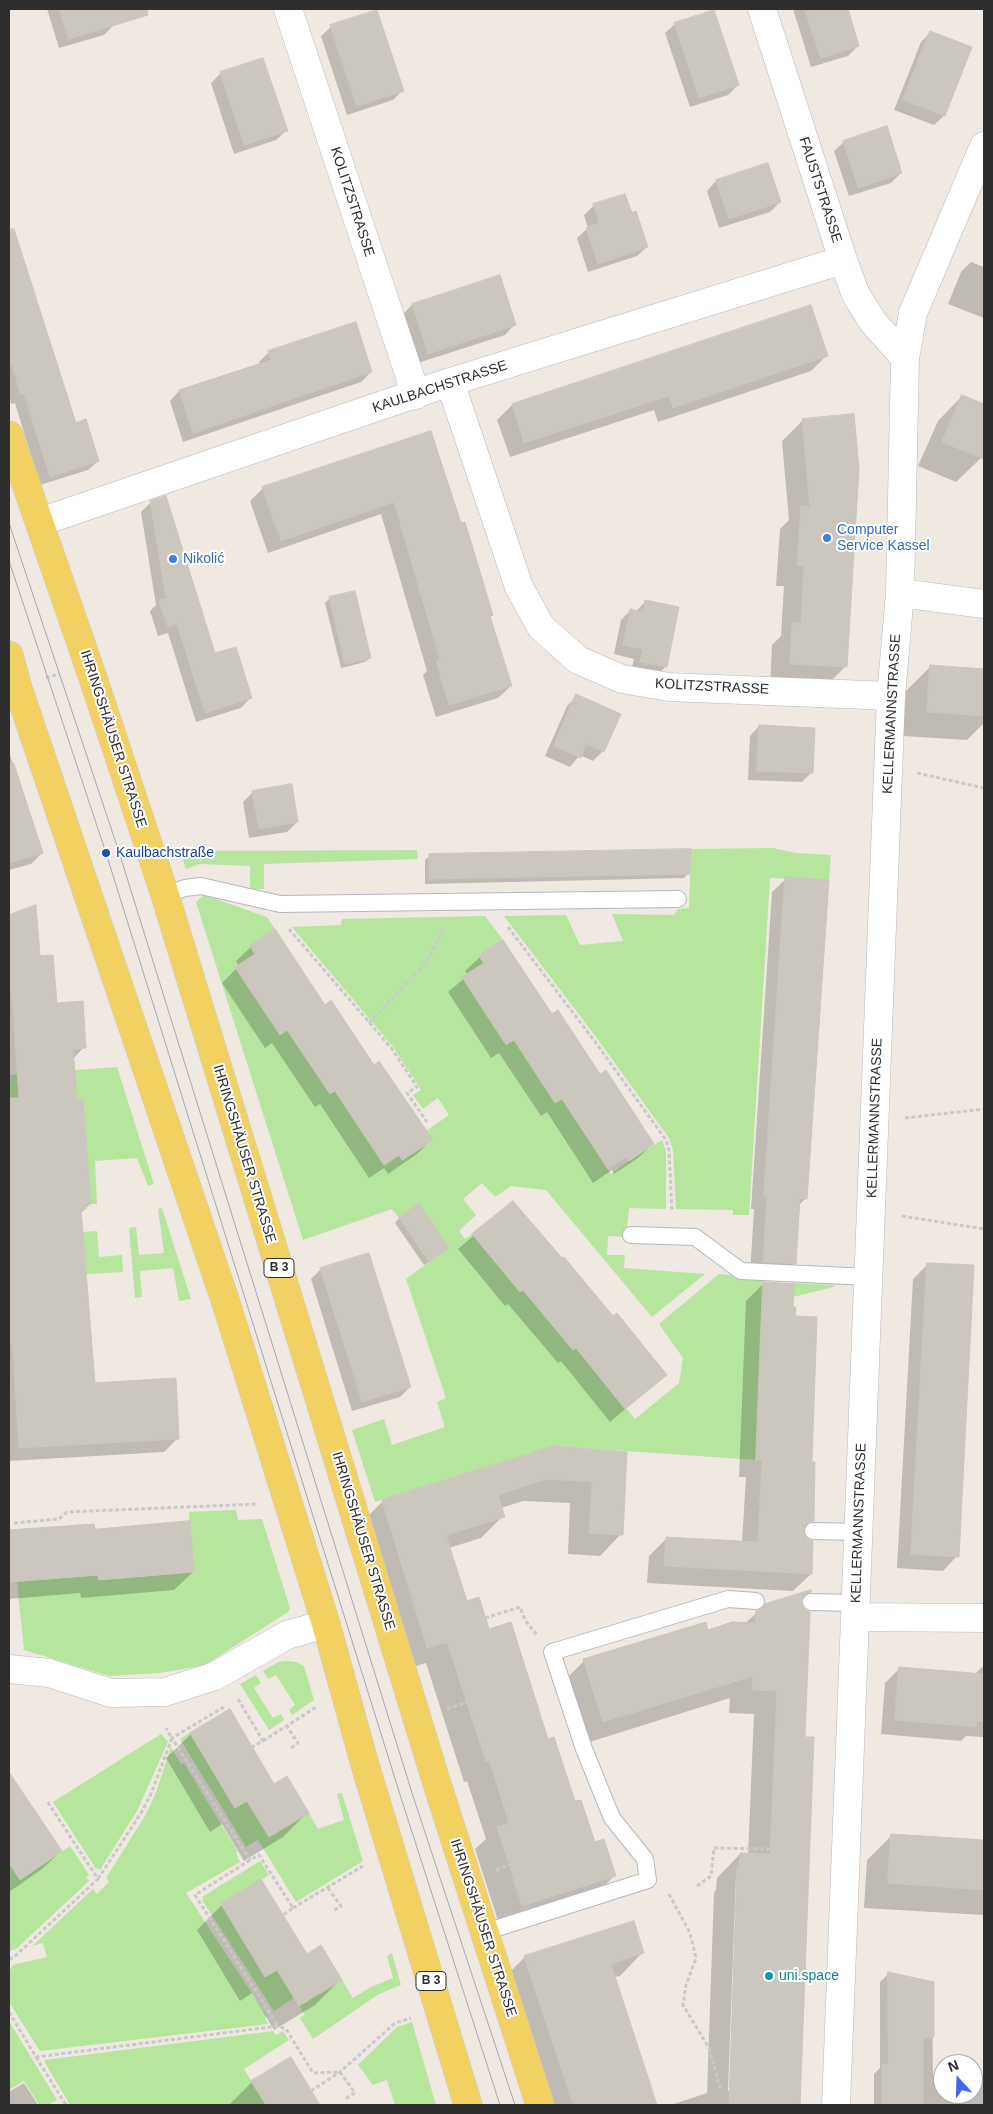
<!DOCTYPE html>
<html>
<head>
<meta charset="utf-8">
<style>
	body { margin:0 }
	#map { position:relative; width:993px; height:2114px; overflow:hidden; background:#efe9e1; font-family:Arial,sans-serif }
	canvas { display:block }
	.frame { position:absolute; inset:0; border:10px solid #2e2e2e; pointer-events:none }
	.north { position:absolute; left:933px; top:2054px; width:50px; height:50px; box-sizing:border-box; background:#fff; border:1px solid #ababab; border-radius:50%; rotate:340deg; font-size:14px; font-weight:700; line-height:20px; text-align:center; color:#2e2e2e }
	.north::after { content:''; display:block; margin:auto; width:18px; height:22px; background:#4264fb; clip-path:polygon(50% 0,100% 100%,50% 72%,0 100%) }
</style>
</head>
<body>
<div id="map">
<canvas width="993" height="2114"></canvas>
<div class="frame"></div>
<div class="north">N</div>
</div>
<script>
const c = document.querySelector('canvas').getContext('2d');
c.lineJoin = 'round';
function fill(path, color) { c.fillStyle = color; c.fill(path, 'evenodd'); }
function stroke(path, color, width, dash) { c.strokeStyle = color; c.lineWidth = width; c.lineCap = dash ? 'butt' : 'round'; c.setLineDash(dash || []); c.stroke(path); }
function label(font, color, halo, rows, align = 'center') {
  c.font = font + ' Arial,sans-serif'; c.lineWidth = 4; c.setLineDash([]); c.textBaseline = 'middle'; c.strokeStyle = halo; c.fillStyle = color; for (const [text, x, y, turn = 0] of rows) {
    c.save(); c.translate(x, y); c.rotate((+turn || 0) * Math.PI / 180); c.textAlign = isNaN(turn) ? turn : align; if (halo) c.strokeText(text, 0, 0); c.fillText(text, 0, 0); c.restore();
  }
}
fill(new Path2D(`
	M773 848 795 853 831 855 829 880 770 878 749 1215H733V1210L676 1209 673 1150 669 1138 596 1037 504 916 566 915 580 945 623 941 612 914 674 915 678 909 689 908 691 849Z
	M417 850 418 859 264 864V889H250V866L200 864 186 869 180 851Z
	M204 895 267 917 275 929 250 946 255 954 235 968 280 1034 287 1030 330 1094 335 1091 384 1165 399 1155 403 1160 432 1141 426 1131 449 1115 438 1098 423 1109 413 1095 421 1090 394 1048 292 927 341 925 342 919 485 916 503 940 479 956 484 963 462 977 506 1044 514 1040 555 1103 562 1099 611 1174 629 1161 662 1140 666 1151V1209L629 1208 626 1237 608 1236 607 1255H625L624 1268 705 1274 652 1317 546 1190 511 1186 495 1197 482 1183 463 1199 476 1215 459 1231 465 1239 472 1234 520 1292 523 1290 573 1350 576 1348 635 1419 679 1383 683 1358 659 1324 719 1274 763 1278V1282L834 1285V1287L793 1297H762L756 1460 554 1446 375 1502 352 1430 384 1419 392 1445 445 1427 437 1402 446 1398 406 1279 449 1247 418 1204 399 1218 392 1209 303 1240 196 902Z
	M117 1067 154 1184 148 1186 137 1158 95 1161 97 1204H91L83 1100H77L76 1093 9 1098V1075Z
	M162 1208 191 1299 179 1301 173 1268 140 1271 142 1297 135 1298 129 1228 136 1227 139 1255 164 1253 158 1209Z
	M97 1231 99 1257 122 1255 123 1272 86 1274 83 1232Z
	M236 1510 238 1520 262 1519 290 1608 288 1612 205 1665 160 1673 109 1676 24 1650 17 1582 98 1575 99 1580 194 1572 189 1512Z
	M286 1661 296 1662 304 1666 314 1700 292 1715 289 1710 295 1705 276 1675 268 1679 263 1671 278 1662Z
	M256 1675 261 1683 254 1688 273 1718 281 1714 284 1720 269 1730 240 1684Z
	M190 1733 234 1808 247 1801 309 1813 318 1829 344 1820 337 1794 342 1793 363 1861 296 1902 258 1840 246 1847 180 1739Z
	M161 1734 168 1742 137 1811 100 1870 98 1868 96 1869 53 1802Z
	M171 1747 181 1764 184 1763 238 1852 236 1853 240 1862 186 1893 267 2016 265 2018 268 2024 40 2051 9 2002V1972L13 1965 47 1957 43 1943 32 1946 93 1889 97 1894 109 1882 106 1878 145 1816 155 1795Z
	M70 1846 89 1875 86 1877 89 1881 16 1949 9 1951V1863L20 1880Z
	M260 1861 269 1875 221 1904 265 1977 277 1970 294 1998 274 2011 202 1900 204 1899 202 1897Z
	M392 1953 401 1985 379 1994 313 2039 300 2018 305 2015 299 2006 342 1980 353 1998 371 1987 393 1978 387 1956Z
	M9 2021 57 2100 48 2105H39L24 2081 9 2090Z
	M412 2022 436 2105H395L387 2080 373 2085 358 2065 397 2027Z
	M273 2031 276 2035 283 2031 289 2040 244 2069 266 2105H70L45 2063V2060Z`), '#b6e59e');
fill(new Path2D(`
	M47 9H109L114 25 104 35 59 48Z
	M793 9H846L858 46 848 56 811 67Z
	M675 24 738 85 728 95 690 107 665 33Z
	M331 27 402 91 393 100 347 115 321 36Z
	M931 32 970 48 944 116 934 125 894 110 921 42Z
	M221 73 286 131 276 140 234 154 211 83Z
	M844 142 901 173 891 183 849 196 834 151Z
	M767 164 780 202 770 212 719 228 707 191 716 181Z
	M594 205 647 247 637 256 588 272 577 238 588 228 584 215Z
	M971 262 984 267V318L948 304 961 272Z
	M27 273 75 424 98 461 88 470 40 485 15 403 11 404 9 395V279Z
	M499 277 514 325 505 335 418 363 402 315 412 305Z
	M269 352 371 372 361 382 183 442 170 401 179 391 260 365 259 362Z
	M826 356 811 371 658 422 654 410 510 457 497 420 512 405Z
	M962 396 984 405V450L981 458 956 482 918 466 938 421Z
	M803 420 846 666 825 687 770 685 772 645 781 636 784 586H776L780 529 789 520 782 441Z
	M431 433 492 615 489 617 511 686 498 698 436 717 423 675 427 671 381 514 268 553 250 501 263 488Z
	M151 502 214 655 250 698 241 708 196 722 168 633 158 636 150 611 156 605 141 512Z
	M330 598 370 658 365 662 341 668 325 603Z
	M646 601 666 666 657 676 631 671 634 659 614 654 621 620 631 610 636 611Z
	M931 666 984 670V723L967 740 903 736 906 691Z
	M577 696 603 751 593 761 580 755 570 767 545 756 567 706Z
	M759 726 812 772 802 782 748 780 750 736Z
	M9 752 42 853 31 864 9 870Z
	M253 792 297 822 287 832 249 838 243 802Z
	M430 856 689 873 684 878 425 884V860Z
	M786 879 806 1198 798 1206 794 1263 781 1276 750 1275 754 1209H751L772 892Z
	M35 907 39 957 56 1004 84 1047 73 1059 76 1101 90 1204 80 1214 94 1384 178 1438 164 1452 9 1461V917Z
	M251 947 374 1067 431 1140 417 1154 388 1174 384 1168 369 1178 320 1104 315 1107 272 1043 265 1048 222 983 239 966 236 961Z
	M480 957 551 1016 653 1144 638 1158 614 1174 612 1170 593 1183 547 1112 541 1116 499 1053 491 1058 448 992 468 975 465 971Z
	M513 1202 665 1375 610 1422 561 1361 558 1363 508 1304 505 1306 458 1249Z
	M399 1218 443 1252 424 1265 395 1223Z
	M927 1265 957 1556 943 1571 897 1568 913 1279Z
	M321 1269 410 1387 400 1397 352 1411 311 1279Z
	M764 1283 792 1308 811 1463 812 1520 802 1531 811 1574 793 1591 647 1583 649 1556 667 1538 742 1542 746 1477H739L746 1301Z
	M626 1453 621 1534 600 1556 568 1554 570 1503 523 1501 501 1508 503 1516 481 1538 449 1548 466 1603 488 1630 548 1740 594 1844 615 1875 593 1897 500 1927 475 1849 486 1839 467 1781 464 1782 426 1663 406 1669 361 1523 383 1501Z
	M93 1525 94 1530 193 1572 174 1590 81 1598 80 1593 9 1599V1532Z
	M810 1591 800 1602 803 1738 812 1739 799 2105H671L707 2093 714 1892 716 1890 717 1878 740 1854 748 1855 754 1714 729 1713 730 1698 580 1745 561 1684 584 1661 744 1624 766 1605ZM736 1876H738L731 2091H728Z
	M982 1667H984V1737L966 1736 961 1741 881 1734 885 1683 900 1668 975 1674Z
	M191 1734 274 1786 307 1813 283 1837 244 1861 222 1824 210 1832 166 1758Z
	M9 1773 61 1851 42 1869 9 1892Z
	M892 1835 984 1841V1915L864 1908 867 1860Z
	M261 1881 306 1955 340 1980 315 2005 274 2030 252 1993 240 2001 197 1930 222 1905Z
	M643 1952 620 1976 614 1977 656 2105H543L502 1980 525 1957Z
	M888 1974 932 1983 933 2075H943V2094H973V2075H984V2105H874V2074L880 2068V1982Z
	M290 2059 318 2105H229L252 2082Z
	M24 2083 38 2105H9V2092Z`), '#0003');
const building = new Path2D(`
	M59 9H147L148 15 69 39Z
	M805 9H848L859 46 821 58Z
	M377 10 404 91 357 106 330 25Z
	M714 10 739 85 699 98 674 23Z
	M930 31 972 47 945 116 903 100Z
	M263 58 288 131 244 145 220 72Z
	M887 126 902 173 858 188 843 141Z
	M768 163 781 202 729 219 716 180Z
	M625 194 632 213 636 211 648 247 598 264 586 228 599 223 593 204Z
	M14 229 76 423 86 419 99 461 50 477 24 394 21 395 9 356V230Z
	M500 275 516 325 428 354 412 304Z
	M811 305 828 356 673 408 669 396 524 443 512 404Z
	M356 322 372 372 193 433 179 390 271 360 268 351Z
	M962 395 984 404V459L942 442Z
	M854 414 859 468 847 667 790 664 792 623H801L804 566 797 565 801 506 810 507 802 419Z
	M431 431 461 523 465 522 493 615 490 616 512 686 449 705 436 661 440 660 394 502 281 541 262 487Z
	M166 496 215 653 236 647 252 698 205 713 177 624 168 627 159 600 166 598 150 501Z
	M355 591 371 658 345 664 329 597Z
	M645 600 679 607 667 667 640 662 643 649 623 645 630 609 643 612Z
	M930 665 984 669V716L927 712Z
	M576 694 621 714 604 752 586 744 581 758 554 746Z
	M759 725 815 728 813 773 757 771Z
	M14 764 43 853 9 863V765Z
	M292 784 298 822 259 829 252 791Z
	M691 849 690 874 429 879V854Z
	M785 877 829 880 807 1199 800 1198 796 1264 763 1262 767 1196H764Z
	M36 905 40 956 53 955 57 1003 83 1001 86 1048 73 1049 77 1100H83L91 1204 85 1205 86 1209H81L95 1383 176 1378 179 1439 19 1448 12 1342H9V1098H19L9 956V915Z
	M275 929 325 1005 331 1000 374 1065 379 1061 433 1140 402 1160 399 1155 384 1165 335 1091 330 1094 287 1030 280 1035 235 967 255 954 250 946Z
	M503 940 552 1014 558 1010 600 1074 606 1070 654 1144 629 1161 626 1157 608 1169 562 1099 555 1103 514 1040 506 1045 462 977 484 963 479 956Z
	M513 1201 562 1258 564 1257 613 1316 617 1313 667 1375 625 1409 576 1348 573 1350 523 1290 520 1292 472 1234Z
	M419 1203 449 1248 429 1262 399 1218Z
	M369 1253 411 1387 362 1402 320 1268Z
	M927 1263 974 1265 959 1557 911 1554Z
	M763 1282 794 1284 793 1307H796L795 1316 817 1317 812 1462H815L814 1521 805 1525 803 1531 807 1539 813 1541 812 1574 664 1566 666 1537 758 1542 762 1460H756Z
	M554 1446 627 1452 623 1535 589 1533 592 1482 546 1479 498 1495 505 1517 446 1535 467 1601 479 1597 489 1629 511 1622 548 1739 554 1737 575 1801 581 1800 595 1842 604 1839 616 1876 522 1906 497 1827 509 1823 489 1760 486 1762 447 1642 427 1648 382 1500Z
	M190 1521 194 1572 99 1580 98 1575 9 1582V1530L94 1524 95 1529Z
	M811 1590V1592L803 1596 801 1602 805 1610 810 1612 805 1737H814L800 2105H729L737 1867H739L740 1853 770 1854 777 1691 752 1690 753 1676 603 1722 583 1659 706 1622 708 1630 732 1622 755 1623 756 1611 761 1610 765 1604Z
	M899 1667 984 1674V1722L977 1721 976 1727 895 1720Z
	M230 1709 274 1784 287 1776 309 1813 269 1837 247 1801 235 1808 190 1733Z
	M9 1772 62 1851 20 1880 9 1863Z
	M891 1834 984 1840V1890L888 1883Z
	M261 1879 307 1954 321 1945 342 1980 299 2006 277 1970 265 1977 221 1904Z
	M634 1921 644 1953 611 1964 657 2105H573L524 1956Z
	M888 1972 934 1982V2037L923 2038V2105H882V2064H888Z
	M291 2057 320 2105H266L251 2081Z`);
fill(building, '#cbc7bf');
stroke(building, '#cbc5ba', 1);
const lane = new Path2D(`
	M165 895 185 888 201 886 280 904 678 899
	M631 1235 695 1237 741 1271 869 1277
	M813 1531 859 1532
	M811 1602 856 1603
	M485 1932 648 1880 645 1859 612 1818 584 1749 552 1652 728 1599 756 1601`);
const street = new Path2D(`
	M288 9 416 395
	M762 9 843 260 856 295 873 322 905 358
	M450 382 519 587 541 627 578 660 622 679 669 687 891 696
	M40 522 450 382 843 260
	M900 593 984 604
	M856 1617 984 1618
	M9 1669 49 1673 111 1693 165 1692 215 1676 287 1635 326 1624
	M836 2105 891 696 900 593 905 358 913 313 984 146`);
const primary = new Path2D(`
	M9 435 94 681 165 895 438 1787 540 2105
	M9 655 18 688 227 1306 326 1624 365 1765 468 2105`);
stroke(lane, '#b4b7c1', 18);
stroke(street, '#b4b7c1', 29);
stroke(primary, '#c9c9c9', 29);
stroke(new Path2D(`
	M46 678 59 674
	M917 773 984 788
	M508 927 593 1039 666 1140 669 1150 672 1212
	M289 929 392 1049 417 1087 407 1093 427 1122
	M369 1023 425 964 445 927
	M905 1118 984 1109
	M902 1216 984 1229
	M14 1523 59 1519 67 1512 258 1504
	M485 1618 520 1607 525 1620 537 1635
	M238 1699 263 1741 252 1747
	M224 1707 172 1738 250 1860 259 1855 293 1908 283 1915
	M447 1709 467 1702
	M286 1725 298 1743 291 1748
	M263 1741 318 1706
	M250 1860 195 1895 278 2026
	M496 1870 509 1865
	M98 1879 141 1813 151 1794 172 1738 166 1728
	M697 1886 711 1876 714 1848 770 1849
	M328 1888 341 1906 333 1911
	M669 1894 690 1933 696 1958 686 1985 683 2005 709 2048 720 2088
	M293 1908 363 1866
	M9 1959 13 1958 98 1879 47 1801
	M9 2012 36 2057 278 2026 286 2029 313 2073 340 2072 355 2093 345 2099
	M36 2057 66 2105
	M311 2091 340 2072 395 2023 411 2018`), '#c9c9c9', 3, [4, 2.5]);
stroke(lane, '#fff', 16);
stroke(street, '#fff', 28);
stroke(primary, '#f2d163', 28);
stroke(new Path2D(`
	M9 523 118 849 413 1796 515 2105
	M9 561 106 853 402 1801 500 2105`), '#a3a6b8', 1);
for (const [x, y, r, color] of [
	[827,538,5,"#3f7fe0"],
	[173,559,5,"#3f7fe0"],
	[106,853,5,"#1a4fb4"],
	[769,1976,5,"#0f9aa8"]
]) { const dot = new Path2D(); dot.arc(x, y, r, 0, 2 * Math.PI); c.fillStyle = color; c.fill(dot); stroke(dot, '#fff', 2); }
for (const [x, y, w] of [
	[279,1268,30],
	[431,1981,30]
]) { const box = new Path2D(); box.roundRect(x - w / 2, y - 9.5, w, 19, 4); c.fillStyle = '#fff'; c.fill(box); stroke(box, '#2e2e2e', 1); }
label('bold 12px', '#2e2e2e', null, [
	["B 3",279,1268],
	["B 3",431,1981]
]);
label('14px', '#2e2e2e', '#fff', [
	["FAUSTSTRASSE",820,190,72],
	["KOLITZSTRASSE",352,202,72],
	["KAULBACHSTRASSE",440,387,-18],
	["KOLITZSTRASSE",712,687,3],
	["KELLERMANNSTRASSE",892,714,-87],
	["IHRINGSHÄUSER STRASSE",113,739,72],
	["KELLERMANNSTRASSE",875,1118,-88],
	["IHRINGSHÄUSER STRASSE",244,1154,73],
	["KELLERMANNSTRASSE",859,1523,-88],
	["IHRINGSHÄUSER STRASSE",363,1541,73],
	["IHRINGSHÄUSER STRASSE",483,1928,72]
]);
label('14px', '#366cbe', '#fff', [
	["Computer",837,530],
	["Service Kassel",837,546],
	["Nikolić",183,559]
], 'left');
label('14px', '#164399', '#fff', [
	["Kaulbachstraße",116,853]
], 'left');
label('14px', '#0d838f', '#fff', [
	["uni.space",779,1976]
], 'left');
</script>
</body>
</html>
